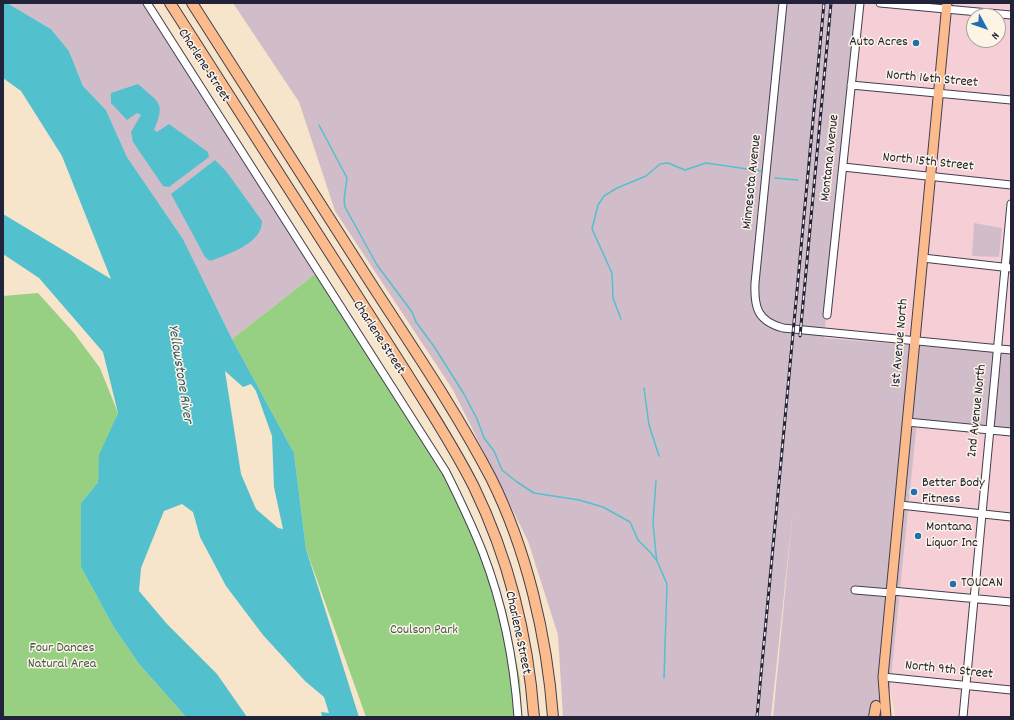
<!DOCTYPE html>
<html>
<head>
<meta charset="utf-8">
<style>
	body { margin:0 }
	#map { position:relative; width:1014px; height:720px; overflow:hidden; background:#f6e4cb; font-family:Dekko,sans-serif }
	canvas { display:block }
	.frame { position:absolute; inset:0; border:4px solid #22223b; pointer-events:none }
	.north { position:absolute; left:966px; top:8px; width:40px; height:40px; box-sizing:border-box; background:#fcf5e5; border:1px solid #a5a1a1; border-radius:50%; rotate:130deg; font-size:11px; font-weight:700; line-height:16px; text-align:center; color:#22223b }
	.north::after { content:''; display:block; margin:auto; width:14px; height:18px; background:#1f6fb2; clip-path:polygon(50% 0,100% 100%,50% 72%,0 100%) }
</style>
</head>
<body>
<div id="map">
<canvas width="1014" height="720"></canvas>
<div class="frame"></div>
<div class="north">N</div>
</div>
<script>
const c = document.querySelector('canvas').getContext('2d');
c.lineJoin = 'round';
function fill(path, color) { c.fillStyle = color; c.fill(path, 'evenodd'); }
function stroke(path, color, width, dash) { c.strokeStyle = color; c.lineWidth = width; c.lineCap = dash ? 'butt' : 'round'; c.setLineDash(dash || []); c.stroke(path); }
function label(font, color, halo, rows, align = 'center') {
  c.font = font + ' Dekko,sans-serif'; c.lineWidth = 3; c.setLineDash([]); c.textBaseline = 'middle'; c.strokeStyle = halo; c.fillStyle = color; for (const [text, x, y, turn = 0] of rows) {
    c.save(); c.translate(x, y); c.rotate((+turn || 0) * Math.PI / 180); c.textAlign = isNaN(turn) ? turn : align; if (halo) c.strokeText(text, 0, 0); c.fillText(text, 0, 0); c.restore();
  }
}
fill(new Path2D(`
	M862 3H1011V353L824 338ZM974 16H998V40H974Z
	M912 422 1011 429V717H895L890 688Z`), '#f6cfd6');
fill(new Path2D(`
	M7 3H142L239 155 319 271 232 339 183 239 127 157 106 110 83 86 69 51 51 29Z
	M233 3H861L824 338 1011 353V429L917 422 890 688 884 717H773L793 510 771 717H563L558 635 528 541 453 390 335 211 299 102Z
	M974 223 1002 228 999 257 972 256Z`), '#d1bdc9');
fill(new Path2D(`
	M319 271 446 472 506 611 520 680 522 717H366L306 549 294 453 232 339Z
	M38 293 74 333 100 368 118 413 100 455 98 482 81 503V567L113 626 139 664 186 717H3V296Z`), '#97d083');
fill(new Path2D(`
	M3 3H7L51 29 69 51 83 86 106 110 127 157 183 239 232 339 294 453 306 549 359 717H322L321 712 329 713 324 697 305 681 263 635 226 586 200 537 193 512 182 504 164 511 141 568 139 591 167 624 217 674 247 717H186L139 664 113 626 81 567V503L98 482 99 455 118 413 103 352 39 278 3 254V214L111 279 62 156 21 91 3 78ZM225 371 243 387 251 384 256 391 272 436 274 487 283 529 278 528 256 509 241 474Z
	M138 84C159 103 166 102 154 130L157 132 169 124 208 152 209 157 169 187 163 186 133 142 131 132 141 115 137 113 127 120 111 103V93Z
	M215 160 226 171 262 221C262 244 228 254 210 261L205 257 171 194Z`), '#53c0cd');
stroke(new Path2D(`
	M319 125 347 178 344 200 345 207 377 265 412 312 416 322 433 345 464 394 477 419 484 438 494 451 502 470 517 482 534 493 579 500 603 507 630 522 638 540 651 553 657 561
	M775 178 798 180
	M621 319 613 298 612 273 592 229 598 205 604 196 617 188 646 176 660 164 668 163 685 170 706 163 761 171
	M644 388 649 425 659 456
	M656 481 653 523 656 554 657 561 667 584 664 678`), '#53c0cd', 1.5);
const minor = new Path2D(`
	M147 3 446 472C459 498 472 525 483 553 503 605 514 661 518 717
	M783 3 755 283C754 307 757 321 783 328L1011 350
	M880 3 1011 15
	M851 85 1011 100
	M843 167 1011 185
	M923 258 1011 268
	M827 315 860 3
	M907 422 1011 432
	M900 505 1011 517
	M855 590 891 593
	M892 591 1011 602
	M883 677 1011 690
	M963 717 1011 204`);
const major = new Path2D(`
	M886 717 883 677 947 3`);
const highway = new Path2D(`
	M170 3 406 372C429 409 454 447 474 487 509 559 528 637 534 717
	M192 3C250 93 307 184 365 274 408 341 454 407 491 478 527 550 547 637 553 717
	M874 717 876 706`);
stroke(minor, '#423f51', 9);
stroke(major, '#423f51', 11);
stroke(highway, '#423f51', 12);
stroke(minor, '#fff', 7);
stroke(major, '#fbbb8d', 9);
stroke(highway, '#fbbb8d', 10);
const rail = new Path2D(`
	M800 336 831 3
	M757 717 824 3`);
stroke(rail, '#22223b', 3);
stroke(rail, '#fcf5e5', 1.5, [4.5]);
for (const [x, y, r, color] of [
	[916,43,4,"#1f6fb2"],
	[914,492,4,"#1f6fb2"],
	[918,536,4,"#1f6fb2"],
	[953,584,4,"#1f6fb2"]
]) { const dot = new Path2D(); dot.arc(x, y, r, 0, 2 * Math.PI); c.fillStyle = color; c.fill(dot); stroke(dot, '#fcf5e5', 1.5); }
label('14px', '#22223b', '#fcf5e5', [
	["Auto Acres",908,43,"right"],
	["Better Body",922,484],
	["Fitness",922,500],
	["Montana",926,528],
	["Liquor Inc",926,544],
	["TOUCAN",961,584]
], 'left');
label('14px', '#22223b', '#fcf5e5', [
	["Charlene Street",203,66,57],
	["North 16th Street",932,80,5],
	["Montana Avenue",831,158,-84],
	["North 15th Street",928,163,6],
	["Minnesota Avenue",753,182,-84],
	["Charlene Street",378,338,57],
	["1st Avenue North",901,343,-85],
	["2nd Avenue North",978,411,-84],
	["Charlene Street",517,633,78],
	["North 9th Street",949,671,6]
]);
label('14px', '#455651', '#fcf5e5', [
	["Coulson Park",424,631],
	["Four Dances",62,649],
	["Natural Area",62,665]
]);
label('italic 15px', '#33596e', '#fcf5e5', [
	["Yellowstone River",179,374,81]
]);
</script>
</body>
</html>
